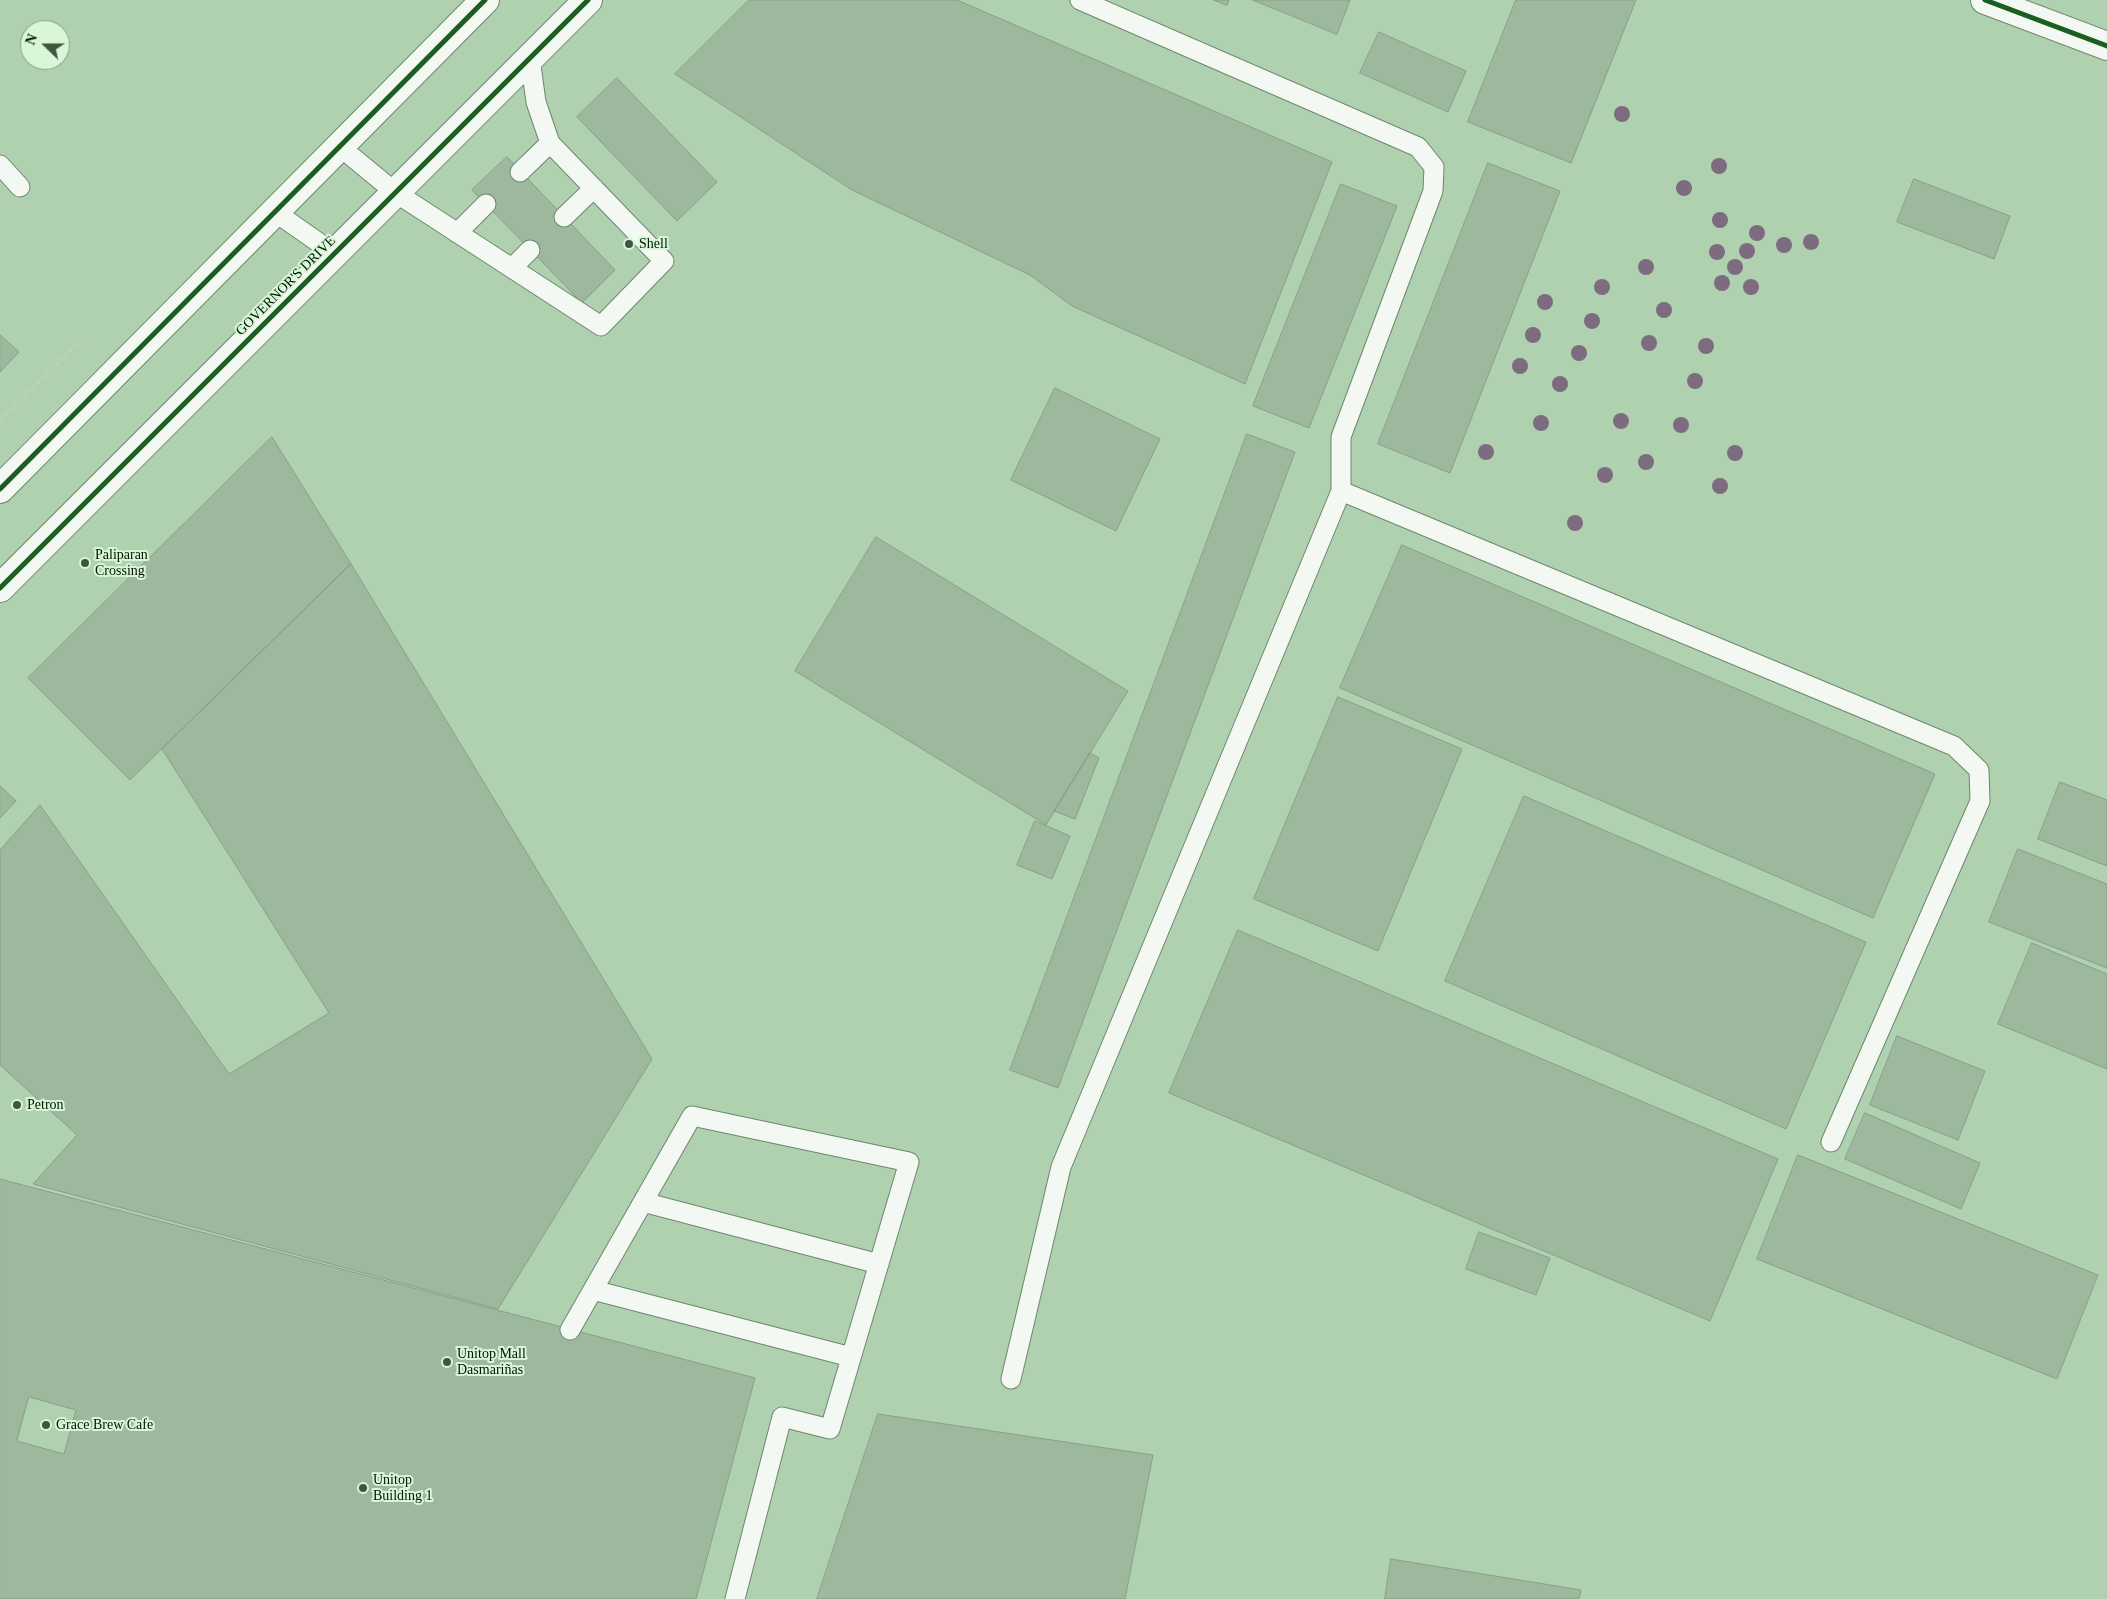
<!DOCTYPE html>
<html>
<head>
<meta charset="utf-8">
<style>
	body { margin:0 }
	#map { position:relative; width:2107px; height:1599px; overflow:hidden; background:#b0d1b0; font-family:Georgia,serif }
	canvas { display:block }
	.north { position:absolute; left:20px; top:20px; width:50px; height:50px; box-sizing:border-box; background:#d9f7d8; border:1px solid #829c82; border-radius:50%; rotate:292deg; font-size:14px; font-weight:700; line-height:20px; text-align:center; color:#001401 }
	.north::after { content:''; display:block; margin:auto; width:18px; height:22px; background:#3e563e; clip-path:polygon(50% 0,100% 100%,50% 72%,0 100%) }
</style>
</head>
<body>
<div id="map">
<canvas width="2107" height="1599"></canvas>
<div class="north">N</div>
</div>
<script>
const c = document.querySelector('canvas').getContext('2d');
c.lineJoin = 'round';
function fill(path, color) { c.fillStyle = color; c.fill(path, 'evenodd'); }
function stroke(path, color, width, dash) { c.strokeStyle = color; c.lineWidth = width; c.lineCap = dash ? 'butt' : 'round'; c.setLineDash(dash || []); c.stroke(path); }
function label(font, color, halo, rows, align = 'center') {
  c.font = font + ' Georgia,serif'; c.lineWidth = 4; c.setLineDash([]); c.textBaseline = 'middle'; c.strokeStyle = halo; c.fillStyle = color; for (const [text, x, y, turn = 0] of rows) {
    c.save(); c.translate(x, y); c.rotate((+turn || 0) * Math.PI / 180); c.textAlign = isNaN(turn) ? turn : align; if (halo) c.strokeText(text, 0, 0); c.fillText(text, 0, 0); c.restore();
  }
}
const building = new Path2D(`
	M749 0H957L1332 162 1245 384 1072 306 1030 275 852 190 675 74Z
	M1214 0H1229L1227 5Z
	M1253 0H1350L1337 34Z
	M1516 0H1636L1571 163 1468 122Z
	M1379 32 1466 71 1448 112 1360 73Z
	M617 78 717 182 677 221 577 117Z
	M507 157 615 270 582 303 472 190Z
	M1488 163 1560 191 1450 473 1378 444Z
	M1914 179 2010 216 1994 259 1897 222Z
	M1341 184 1397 206 1309 428 1253 406Z
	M0 335 19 352 0 372Z
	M1055 388 1160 439 1116 531 1011 480Z
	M1247 434 1295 452 1058 1088 1010 1070Z
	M272 437 351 564 130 780 28 678Z
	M876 537 1128 691 1046 825 795 671Z
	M1402 545 1935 774 1873 918 1340 688Z
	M351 564 652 1059 498 1309 33 1184 77 1135 0 1065V850L40 805 229 1074 329 1013 162 749Z
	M1338 697 1462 749 1378 951 1254 899Z
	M1090 753 1099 758 1075 819 1054 811Z
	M2060 782 2107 800V866L2038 839Z
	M0 786 16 801 0 818Z
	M1524 796 1866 942 1786 1129 1445 981Z
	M1035 821 1070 836 1052 879 1017 865Z
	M2018 849 2107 884V968L1989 922Z
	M1238 930 1778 1159 1710 1321 1169 1093Z
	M2032 943 2107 974V1069L1998 1024Z
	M1897 1036 1985 1071 1958 1140 1870 1105Z
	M1865 1113 1980 1163 1961 1209 1845 1159Z
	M1798 1155 2098 1275 2057 1379 1757 1259Z
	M0 1179 755 1378 696 1599H0Z
	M1479 1232 1550 1258 1536 1295 1466 1269Z
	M29 1397 76 1410 64 1454 17 1441Z
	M878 1414 1153 1455 1125 1599H817Z
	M1391 1559 1581 1590 1579 1599H1385Z`);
fill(building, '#9eb89d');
stroke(building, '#86a086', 1);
const service = new Path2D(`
	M339 146 396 193 601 326 664 261 550 143 536 102 530 58
	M0 165 20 187
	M520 172 550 143
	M275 212 335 254
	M564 217 594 188
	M457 233 486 204
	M512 268 530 250
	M1341 491 1954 746 1979 770 1980 801 1831 1142
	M643 1202 879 1264
	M593 1290 851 1357
	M570 1330 692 1116 909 1162 830 1429 782 1417 735 1599
	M1011 1379 1061 1167 1341 491V437L1433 191 1434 167 1418 147 1080 0`);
const minor = new Path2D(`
	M1985 0 2107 46`);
const trunk = new Path2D(`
	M0 489 485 0
	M0 588 588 0`);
stroke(service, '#6d876d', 21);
stroke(minor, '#6d876d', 30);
stroke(trunk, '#6d876d', 30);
stroke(new Path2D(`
	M0 420 88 333`), '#c2ccc2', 3, [4, 2.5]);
stroke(service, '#f3f8f3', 19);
stroke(minor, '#f3f8f3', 28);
stroke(trunk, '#f3f8f3', 28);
stroke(new Path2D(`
	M1985 0 2107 46
	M0 489 485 0
	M0 588 588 0`), '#1b5e20', 5);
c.fillStyle = '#7d6b80';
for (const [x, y] of [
	[1622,114],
	[1719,166],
	[1684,188],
	[1720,220],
	[1757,233],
	[1811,242],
	[1784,245],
	[1747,251],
	[1717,252],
	[1646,267],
	[1735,267],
	[1722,283],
	[1602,287],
	[1751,287],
	[1545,302],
	[1664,310],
	[1592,321],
	[1533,335],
	[1649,343],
	[1706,346],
	[1579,353],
	[1520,366],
	[1695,381],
	[1560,384],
	[1621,421],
	[1541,423],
	[1681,425],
	[1486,452],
	[1735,453],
	[1646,462],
	[1605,475],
	[1720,486],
	[1575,523]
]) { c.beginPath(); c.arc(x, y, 8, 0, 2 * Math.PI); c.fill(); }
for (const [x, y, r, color] of [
	[629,244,5,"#3e563e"],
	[85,563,5,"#3e563e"],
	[17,1105,5,"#3e563e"],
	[447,1362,5,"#3e563e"],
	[46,1425,5,"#3e563e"],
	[363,1488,5,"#3e563e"]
]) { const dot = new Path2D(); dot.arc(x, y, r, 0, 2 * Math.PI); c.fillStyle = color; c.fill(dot); stroke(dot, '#d9f7d8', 2); }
label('14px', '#001401', '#d9f7d8', [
	["Shell",639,244],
	["Paliparan",95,555],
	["Crossing",95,571],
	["Petron",27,1105],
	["Unitop Mall",457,1354],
	["Dasmariñas",457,1370],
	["Grace Brew Cafe",56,1425],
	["Unitop",373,1480],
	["Building 1",373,1496]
], 'left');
label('14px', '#001401', '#d9f7d8', [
	["GOVERNOR'S DRIVE",286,286,-45]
]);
</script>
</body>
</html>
